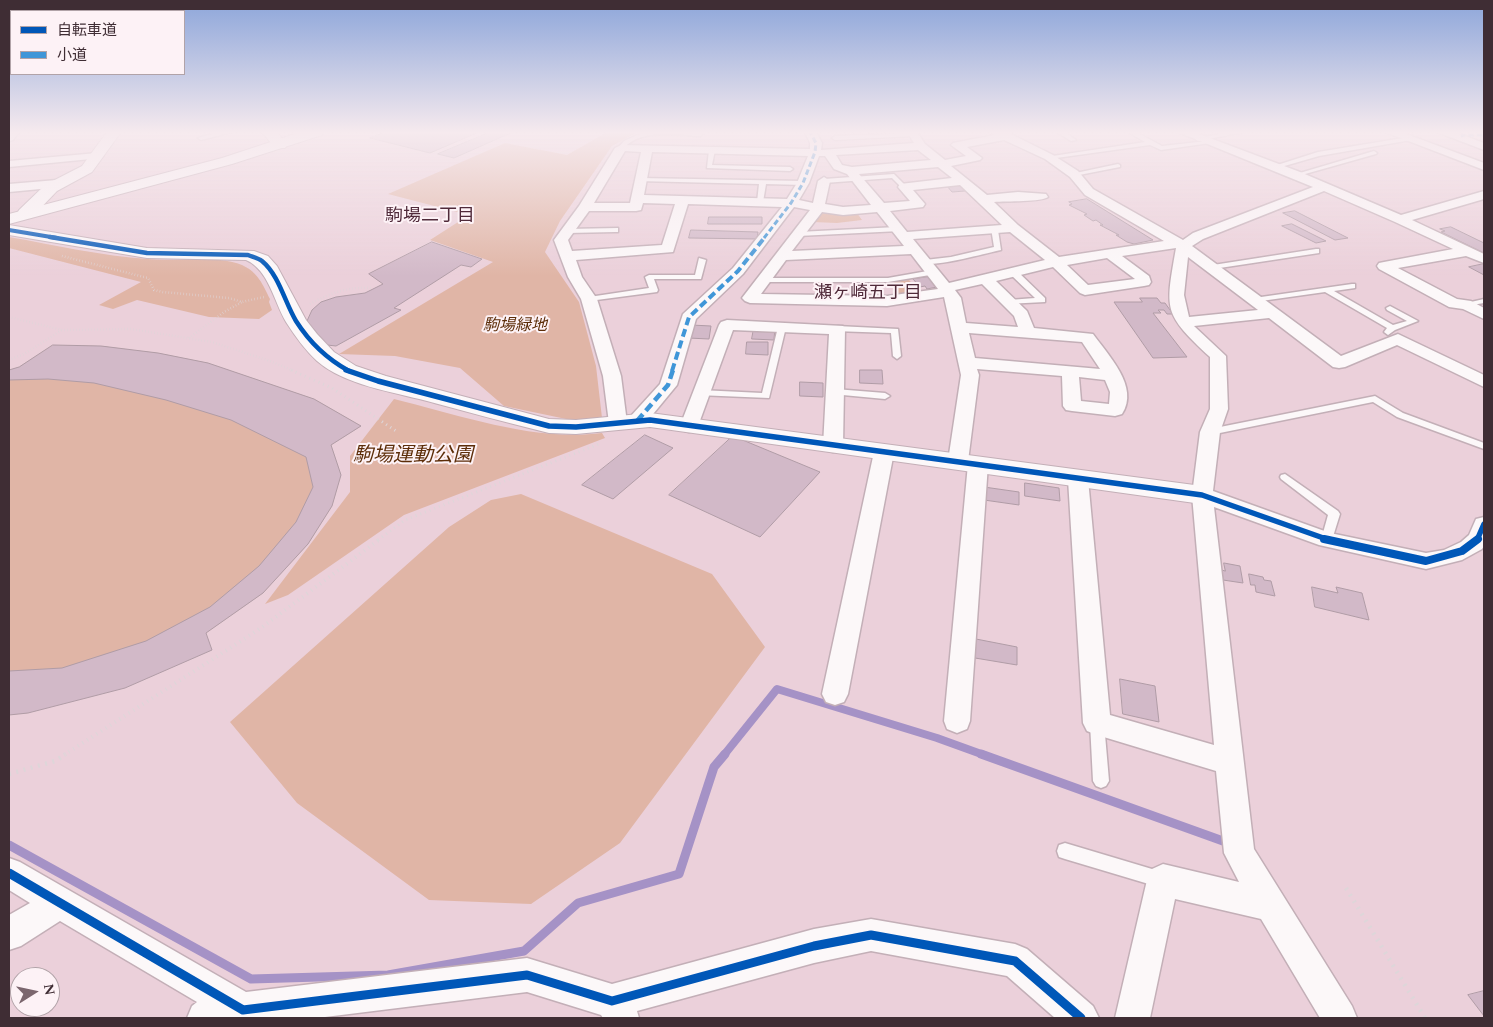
<!DOCTYPE html>
<html>
<head>
<meta charset="utf-8">
<style>
	body { margin:0 }
	#map { position:relative; width:1493px; height:1027px; overflow:hidden; background:#ebd0da; font-family:Spectral,"Noto Sans JP",serif }
	canvas { display:block }
	.frame { position:absolute; inset:0; border:10px solid #3f2d34; pointer-events:none }
	.legend { position:absolute; left:10px; top:10px; width:175px; height:65px; box-sizing:border-box; background:#fdf2f6; border:1px solid #b1a3a8; margin:0; padding:6px 9px; list-style:none; font-size:15px; color:#3f2d34 }
	.legend li { display:flex; align-items:center; gap:10px; height:25px }
	.legend b { width:25px; border:1px solid #b1a3a8 }
	.north { position:absolute; left:10px; top:967px; width:50px; height:50px; box-sizing:border-box; background:#fdf2f6; border:1px solid #b1a3a8; border-radius:50%; rotate:80deg; font-size:14px; font-weight:700; line-height:20px; text-align:center; color:#3f2d34 }
	.north::after { content:''; display:block; margin:auto; width:18px; height:22px; background:#7b666e; clip-path:polygon(50% 0,100% 100%,50% 72%,0 100%) }
</style>
</head>
<body>
<div id="map">
<canvas width="1493" height="1027"></canvas>
<div class="frame"></div>
<ul class="legend">
<li><b style="height:6px;background:#0057b8"></b>自転車道</li>
<li><b style="height:6px;background:#3f96d8"></b>小道</li>
</ul>
<div class="north">N</div>
</div>
<script>
const c = document.querySelector('canvas').getContext('2d');
c.lineJoin = 'round';
function fill(path, color) { c.fillStyle = color; c.fill(path, 'evenodd'); }
function stroke(path, color, width, dash) { c.strokeStyle = color; c.lineWidth = width; c.lineCap = dash ? 'butt' : 'round'; c.setLineDash(dash || []); c.stroke(path); }
function label(font, color, halo, rows, align = 'center') {
  c.font = font + ' Spectral,"Noto Sans JP",serif'; c.lineWidth = 4; c.setLineDash([]); c.textBaseline = 'middle'; c.strokeStyle = halo; c.fillStyle = color; for (const [text, x, y, turn = 0] of rows) {
    c.save(); c.translate(x, y); c.rotate((+turn || 0) * Math.PI / 180); c.textAlign = isNaN(turn) ? turn : align; if (halo) c.strokeText(text, 0, 0); c.fillText(text, 0, 0); c.restore();
  }
}
fill(new Path2D(`
	M607 132H638L612 146 560 221 545 252 579 302 596 366 602 418 571 420 504 406 460 368 395 356 339 354 493 262 430 240 469 215 388 194 505 143 567 155Z
	M819 211 857 213 862 220 837 223 812 222Z
	M9 237C55 245 102 256 148 259 178 262 214 254 242 265 258 272 263 285 270 299L269 302 272 310 259 319 209 317 137 300 113 309 99 305 141 282 9 248Z
	M909 280 920 292 897 296 894 282Z
	M53 345 101 346 158 353 208 363 314 399 361 426 331 445 341 475 332 506 308 544 263 593 206 633 28 713 9 715V370L19 367Z
	M394 399C460 415 534 442 602 433L605 438 404 515 288 595 265 604 350 492V456Z
	M521 494 712 574 765 647 620 843 531 904 429 900 297 803 230 722 449 527 491 500Z`), '#e0b5a6');
stroke(new Path2D(`
	M724 755 777 689 937 738 984 755`), '#a592c6', 8);
stroke(new Path2D(`
	M981 754 1223 841
	M9 845 251 979 388 975 524 951 578 903 679 874 714 767 725 754`), '#a592c6', 9);
const building = new Path2D(`
	M385 132H479L430 153 370 138Z
	M490 132H513L454 158 438 154Z
	M961 185 965 191 952 192 947 186Z
	M1087 199 1153 240 1134 244 1127 242 1116 235H1119L1100 225H1103L1096 220 1093 221 1084 215 1087 214 1069 205 1072 204 1069 202Z
	M1295 211 1348 238 1335 240 1283 213Z
	M709 217H762V224H708Z
	M1292 224 1326 241 1316 243 1282 226Z
	M1451 227 1484 243V253L1441 232 1445 231 1440 229Z
	M691 230 758 232 757 239 689 238Z
	M432 242 482 259 471 267 461 265 394 308 401 310 336 346 327 345 307 321 312 310 321 302 336 297 365 293 383 284 369 274Z
	M1484 264V275L1469 267Z
	M928 277 937 287 927 289 925 286 920 287 913 279Z
	M1140 298H1157L1161 303H1165L1173 314H1167L1164 310H1158L1161 313H1153L1187 357 1153 358 1114 302H1142Z
	M691 325 711 326 709 339 688 338Z
	M754 328H775L774 340 752 339Z
	M747 342H768V355L746 354Z
	M53 345 101 346 158 353 208 363 314 399 361 426 331 445 341 475 332 506 308 544 263 593 206 633 212 650 125 688 28 713 9 715V671L62 668 146 641 210 607 259 566 296 522 313 487 306 457 231 420 166 400 94 383 48 379 9 380V370L19 367Z
	M860 370H882L883 384 860 383Z
	M800 382 823 383V397L800 396Z
	M645 435 673 448 613 499 582 485Z
	M733 436 820 472 760 537 669 495Z
	M1025 483 1059 488 1060 501 1025 496Z
	M984 487 1019 492V505L984 500Z
	M1224 563 1240 566 1243 583 1223 580 1222 570 1225 571Z
	M1249 574 1263 577 1264 580 1271 581 1275 596 1256 592 1255 585H1251Z
	M1312 587 1338 593 1336 587 1362 593 1369 620 1315 607Z
	M976 639 1017 647V665L975 658Z
	M1120 679 1155 686 1159 722 1123 714Z
	M1484 991V1016L1468 995Z`);
fill(building, '#d2b9c8');
stroke(building, '#b09ca6', 1);
const lane = new Path2D(`
	M219 132H232L201 140 198 138Z
	M644 132H701L703 134 700 136C675 135 641 128 623 149L618 148 624 141Z
	M1057 132H1065L1076 140 1071 141Z
	M1128 132H1136L1162 146 1207 141 1210 143 1161 150 1150 145 1049 159 1046 157 1145 142Z
	M1228 132H1244L1198 141 1195 139Z
	M916 133 914 136 835 140 832 138 835 136Z
	M1409 137 1411 140 1319 156 1274 169 1271 167 1318 152Z
	M712 148 715 150 712 165 790 167 793 169 790 171 707 168 709 150Z
	M1374 151 1377 153 1376 154 1298 176 1293 175Z
	M1118 164 1120 165V167L1074 176 1071 174Z
	M894 174 906 186V188H902L892 178 824 183 821 181 824 179Z
	M640 178 803 181 806 183 803 185 766 184 763 202 760 204 757 202 759 184 638 181 637 180Z
	M897 227H900V231L798 236 794 234 798 232Z
	M618 228V232H615L567 233 563 231 567 229Z
	M991 228 998 230 1001 250C986 253 931 269 921 262L925 260 951 257 994 247Z
	M1316 249H1319V253L1213 269 1209 267 1213 265Z
	M699 258 706 260 701 279H654L658 290 657 292 589 301 585 299 589 297 649 288 645 277 649 275H695Z
	M933 270 937 272 936 274 888 282H763L759 280 763 278H888Z
	M1010 270H1016L1045 298V302L1006 304V300H1009L1035 298 1010 274Z
	M1352 284H1355V288L1334 291 1393 325 1407 321 1387 310 1386 308 1390 306 1418 321 1395 330 1388 335 1384 332 1387 328 1325 292 1254 302 1250 300 1254 298Z
	M1484 299V303L1466 306 1462 304Z
	M782 324 786 327 769 398 697 395 695 393 700 390 762 393 778 327Z
	M837 326 898 329 901 356 897 359 893 356 891 333 834 331 833 329Z
	M835 389 885 393 890 396 885 399 832 394V390Z
	M1375 396 1403 413 1484 443V449L1397 417 1373 402 1210 435 1205 432 1210 429Z
	M1285 474 1338 511 1340 514 1331 543H1323L1321 540 1328 515 1281 479 1280 477 1281 475Z
	M1097 717 1102 719 1104 723 1109 781 1106 786 1101 788 1096 786 1093 781 1090 723 1092 719Z
	M1065 843 1162 872 1168 874 1170 880 1168 886 1162 888 1065 859 1059 857 1057 851 1059 845Z`);
const street = new Path2D(`
	M9 132H19L13 140 9 141Z
	M805 132H816L822 143 821 150 914 143 909 135 910 133 917 132 925 144 945 160 966 156 951 145 953 143 994 135 992 132H1007L1053 155 1078 171 1093 189 1183 240 1193 233 1313 187 1178 132H1194L1300 172 1401 215 1484 191V199L1412 220 1484 254V263L1466 256 1398 268 1457 299 1471 301 1484 308V319L1463 309 1449 307 1379 269 1377 266 1379 263 1384 262 1453 249 1395 222 1324 191 1203 239 1192 246 1341 356 1398 334 1484 375V387L1397 345 1345 367 1339 368 1333 367 1269 318 1194 326 1226 356 1228 409 1220 432 1213 491 1330 533 1426 553 1444 550 1461 542 1469 535 1476 519 1484 517V546L1482 549 1462 560 1426 569 1319 545 1214 507 1254 849 1352 1006 1357 1018H1320L1261 919 1175 899 1150 1018H1115L1147 880 1152 869 1163 864 1239 882 1224 853 1216 771 1097 735 1087 731 1083 723 1068 479 1071 474 1078 472 1085 474 1088 479 1110 715 1214 745 1192 495 1200 432 1210 409V357C1163 313 1165 311 1176 248L1122 256 1149 276 1151 282 1149 285 1144 286 1085 295 1080 293 1053 267 996 281 1027 311 1034 328 1093 334C1108 355 1140 387 1122 414L1115 416 1072 411 1066 410 1063 406 1062 376 977 369 979 375 968 461 965 465 958 467 951 465 948 461 961 375 944 297 887 306 750 303 745 301 742 298 810 210 794 207 743 274 696 319 677 385 644 425 637 427 630 425 628 421 630 417 660 384 683 314 733 268 782 207 688 204 673 252 576 260 582 277 597 299 621 376 627 423 625 427 618 429 611 427 609 423 603 376 581 299 568 277 554 240 579 206 615 148 621 145 810 149V143ZM1004 140 1045 159 1070 177 1085 195 1164 241 1059 257 1018 225 994 202C1005 201 1043 202 1048 197L1046 194 1018 192 987 195 951 166 980 160 982 158 967 147ZM918 150 931 160 852 167 842 165 836 155ZM625 151 641 152 630 203H594ZM652 152 808 156 797 183 787 199 644 195ZM819 156H825L834 169 847 174 871 205 843 207 825 204 830 181 824 177 818 181 813 203 799 200 809 183ZM938 167 952 178 900 184 898 187 910 201 884 203 859 174ZM960 185 1002 225 907 232 890 211 923 207 925 204 913 190ZM643 203 675 204 662 245 572 251 568 240 589 211H636L641 210ZM822 212 843 215 877 212 904 246 792 251ZM1010 232 1045 260 949 283 913 239ZM911 254 938 289 887 296 761 294 786 260ZM1188 257 1258 310 1189 317 1184 295ZM1107 258 1135 279 1088 285 1067 265ZM982 284 1014 316 1018 327 966 323 961 298 955 290ZM969 333 1082 342 1100 369 975 358ZM1079 377 1105 380 1110 392 1109 404 1081 401Z
	M1385 132H1401L1484 163V170Z
	M1437 132H1454L1484 143V150Z
	M97 153 101 154 103 156 101 158 9 167V161Z
	M57 180 63 184 61 187 9 192V184Z
	M727 320 843 326 845 329 843 446 840 450 833 452 826 450 823 446 829 334 733 330 698 426 696 430 689 432 682 430 680 426 719 325 721 322Z
	M884 446 891 448 894 452 848 694 844 702 835 705 826 702 822 694 874 452 877 448Z
	M978 458 985 460 988 464 970 721 967 729 957 733 947 729 944 721 968 464 971 460Z
	M9 858 20 862 246 992 527 958 612 984 814 929 871 919 1015 944 1027 949 1093 1006 1099 1018H1055L1007 976 871 951 814 963 637 1011 639 1018H603L601 1015 527 992 317 1018H187L192 1006 197 1002 60 921 21 946 9 950V915L30 903 9 890Z`);
const secondary = new Path2D(`
	M107 132H121L92 172 57 191 31 218H19L17 214 19 210 45 185 82 166Z
	M262 132H277L287 145 285 148H275Z
	M9 225 147 248 254 251 268 256 277 266 306 320 317 334 334 352 356 366 386 376 549 419 576 420 650 413 1202 486 1211 489 1215 495 1211 501 1202 504 650 427 576 434 549 433C508 423 468 412 427 401 393 392 344 385 317 361 305 350 295 336 286 322 274 302 269 270 246 260L147 258 9 235Z`);
const primary = new Path2D(`
	M301 132H324L322 135 232 164 9 224V214L222 158Z`);
stroke(lane, '#c3afb7', 3);
stroke(street, '#c3afb7', 3);
stroke(secondary, '#c3afb7', 2);
stroke(primary, '#c3afb7', 2);
stroke(new Path2D(`
	M62 256 148 278 154 290 163 292 229 298 242 302 264 297
	M310 304C330 293 350 286 373 288
	M9 317 62 330 131 329 212 342 270 361 294 371
	M189 338 224 312 242 302
	M9 360 24 354 62 330`), '#ded6d9', 2.5, [0.5, 2.5]);
stroke(new Path2D(`
	M291 370 332 388 396 431
	M378 540 405 520 599 444`), '#ded6d9', 3, [1, 4]);
stroke(new Path2D(`
	M64 755 261 628 380 539`), '#ded6d9', 4, [1, 4.5]);
stroke(new Path2D(`
	M9 774 55 761 66 754
	M1346 888 1425 1018`), '#ded6d9', 4.5, [2, 5.5]);
fill(lane, '#fcf8f9');
fill(street, '#fcf8f9');
fill(secondary, '#fcf8f9');
fill(primary, '#fcf8f9');
stroke(new Path2D(`
	M1463 137 1462 135H1484
	M764 238 791 203 803 183 815 152 816 143 810 132`), '#3f96d8', 3, [5.5, 3]);
stroke(new Path2D(`
	M672 371 689 317 738 271 765 237`), '#3f96d8', 4, [8, 4]);
stroke(new Path2D(`
	M637 421 668 385 673 370`), '#3f96d8', 4.5, [9, 4.5]);
stroke(new Path2D(`
	M9 230 57 238`), '#0057b8', 4);
stroke(new Path2D(`
	M50 237 147 253 248 255C253 257 258 258 262 261 279 275 285 303 296 321 310 343 327 359 349 371`), '#0057b8', 4.5);
stroke(new Path2D(`
	M346 370 378 381 549 426 576 427 650 420 1202 495 1329 540
	M1477 540 1484 524`), '#0057b8', 5.5);
stroke(new Path2D(`
	M1324 539 1426 561 1462 551 1478 539`), '#0057b8', 8);
stroke(new Path2D(`
	M9 873 243 1010 527 975 612 1001 814 946 871 935 1015 961 1081 1018`), '#0057b8', 9);
const sky = c.createLinearGradient(0, 0, 0, 276);
sky.addColorStop(0, '#8da6da');
sky.addColorStop(0.48, '#f6eaee');
sky.addColorStop(1, '#f6eaee00');
c.fillStyle = sky;
c.fillRect(0, 0, 1493, 276);
label('italic 16px', '#5c2d08', '#fdf2f6', [
	["駒場緑地",515,327]
]);
label('18px', '#502a3a', '#fdf2f6', [
	["駒場二丁目",430,217],
	["瀬ヶ崎五丁目",868,294]
]);
label('italic 20px', '#5c2d08', '#fdf2f6', [
	["駒場運動公園",413,457]
]);
</script>
</body>
</html>
